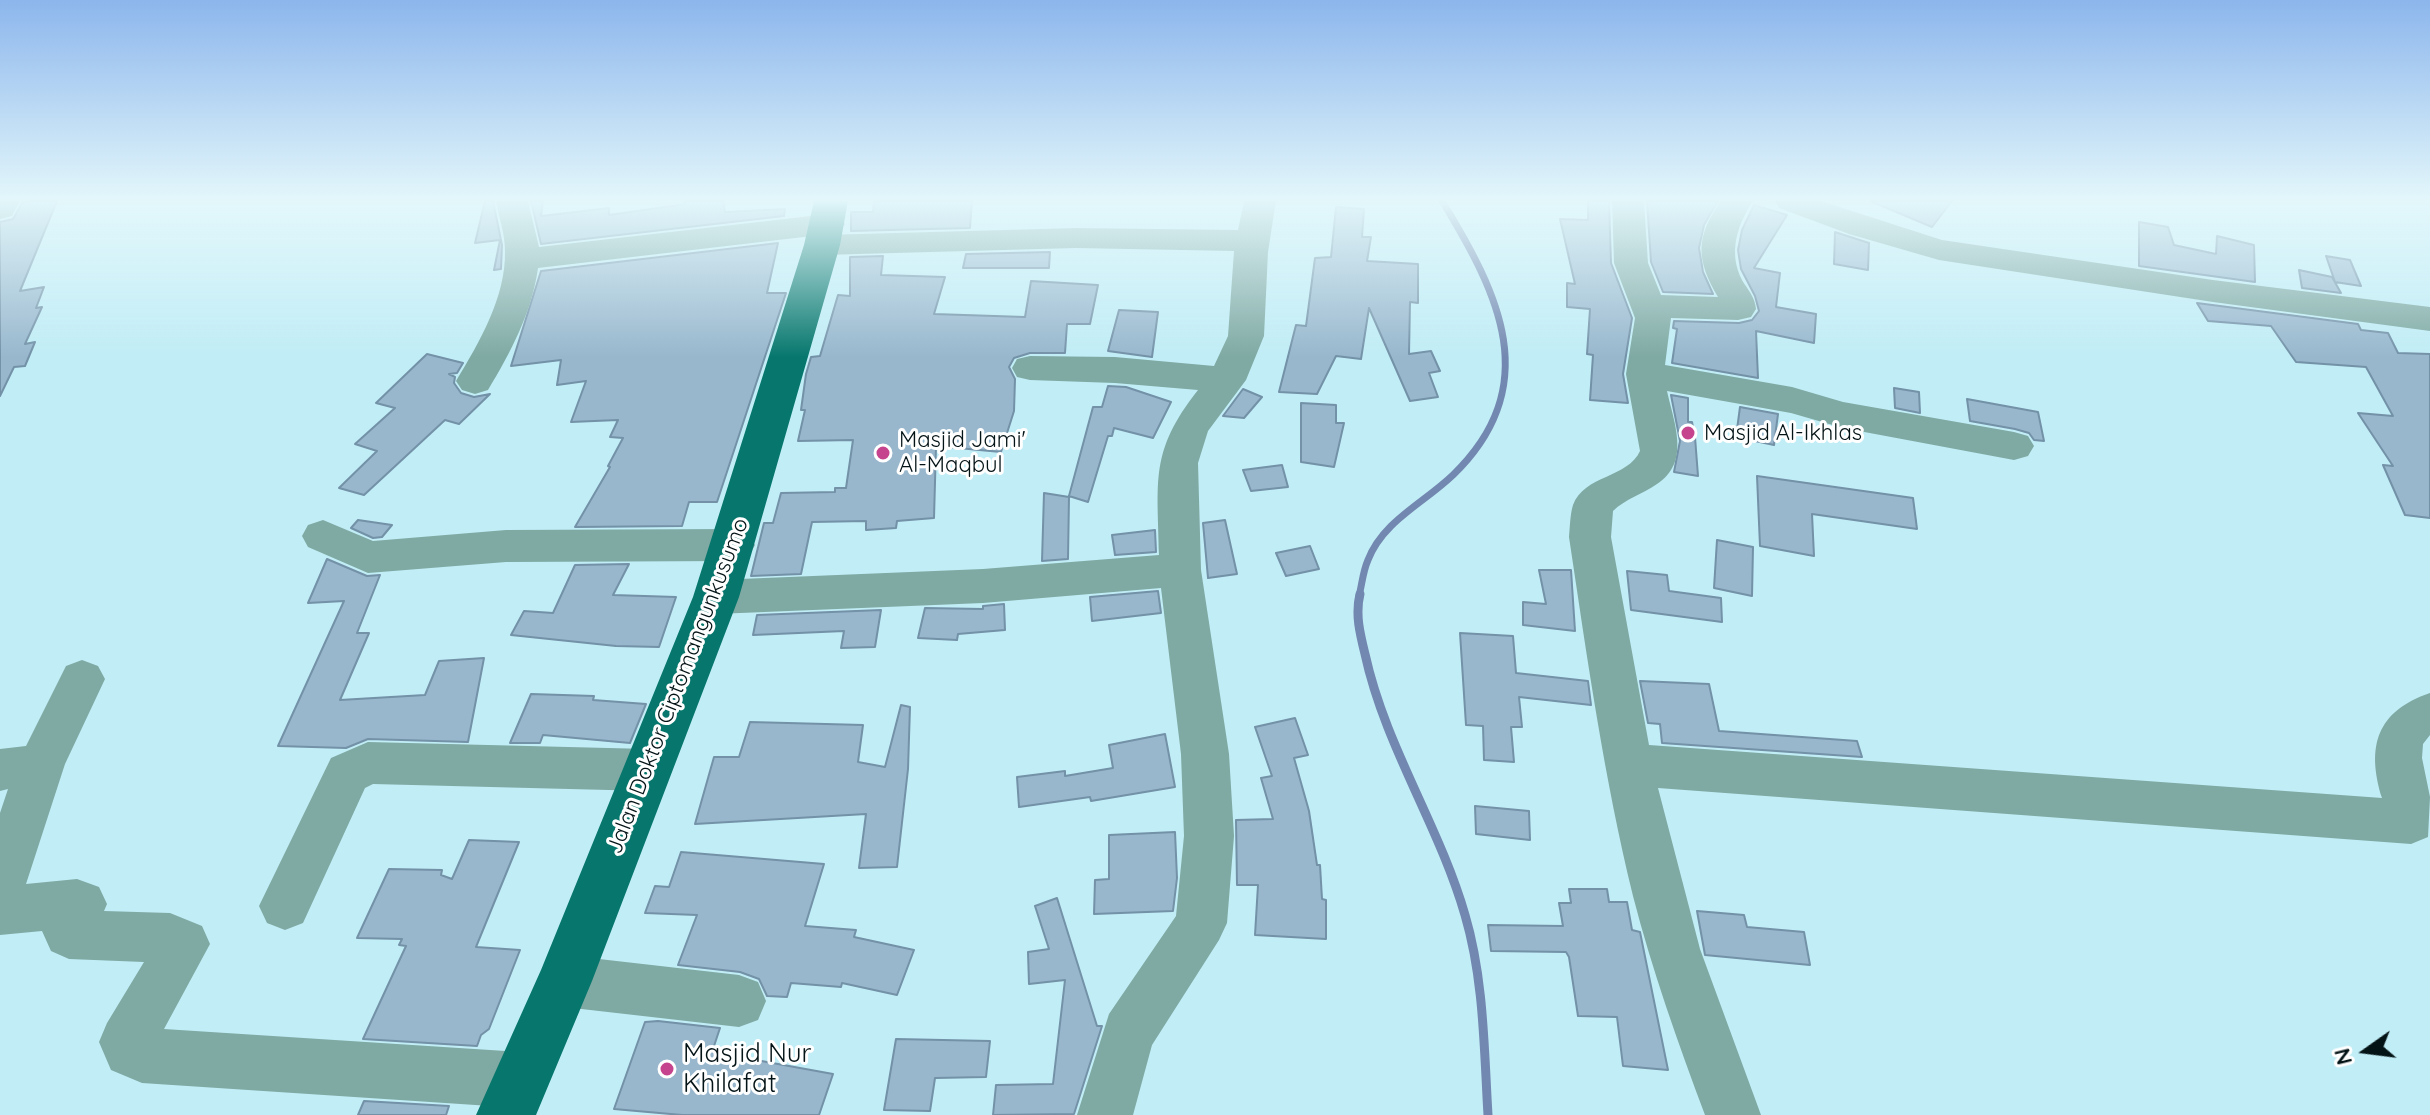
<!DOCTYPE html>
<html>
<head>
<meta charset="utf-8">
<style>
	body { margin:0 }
	#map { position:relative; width:2430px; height:1115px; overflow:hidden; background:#c1edf6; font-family:Quicksand,sans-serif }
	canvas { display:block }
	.north { position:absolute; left:2326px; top:1011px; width:80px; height:80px; -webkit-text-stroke:6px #fff; paint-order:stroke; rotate:256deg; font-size:22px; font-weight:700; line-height:32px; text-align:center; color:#041316 }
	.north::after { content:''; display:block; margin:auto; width:28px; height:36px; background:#041316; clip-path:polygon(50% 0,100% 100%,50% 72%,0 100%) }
</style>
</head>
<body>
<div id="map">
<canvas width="2430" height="1115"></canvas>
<div class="north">N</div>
</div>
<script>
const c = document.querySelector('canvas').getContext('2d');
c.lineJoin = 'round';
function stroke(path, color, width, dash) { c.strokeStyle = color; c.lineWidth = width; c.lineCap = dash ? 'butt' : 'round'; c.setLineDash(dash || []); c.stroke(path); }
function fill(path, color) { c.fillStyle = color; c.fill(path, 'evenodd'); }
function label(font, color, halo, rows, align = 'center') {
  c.font = font + ' Quicksand,sans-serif'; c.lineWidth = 6; c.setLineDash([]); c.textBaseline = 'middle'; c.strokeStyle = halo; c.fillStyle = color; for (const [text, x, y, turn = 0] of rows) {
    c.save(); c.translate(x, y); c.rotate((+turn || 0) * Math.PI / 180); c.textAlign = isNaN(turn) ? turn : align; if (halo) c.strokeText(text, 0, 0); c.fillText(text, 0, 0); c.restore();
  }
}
stroke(new Path2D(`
	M1359 596C1362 584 1363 571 1368 560 1383 521 1424 503 1453 475 1545 386 1499 294 1442 201`), '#7388b0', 7);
stroke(new Path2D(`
	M1360 594C1355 614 1360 634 1365 654 1385 746 1439 825 1465 915 1484 979 1484 1049 1488 1115`), '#7388b0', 9);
const building = new Path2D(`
	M29 201H57L20 291 44 287 36 308 42 307 25 344 35 342 25 366 14 367 0 396V222L13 219 22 203Z
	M485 201H493L502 245 501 269 494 270 500 240 475 243Z
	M531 201H543L541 216 609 208V215L685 204 684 201H723L725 212 785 209 784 216 541 244Z
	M874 201H972L970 228 851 231V212H873Z
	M1588 201H1609L1611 263 1632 318 1623 374 1628 403 1590 400 1593 355 1587 354 1590 309 1567 307V283L1575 284 1560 219 1588 220Z
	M1647 201H1718L1704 225 1699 248 1703 272 1713 294 1663 292 1651 262Z
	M1870 201H1952L1932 227Z
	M1754 205 1787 215 1754 268 1780 273 1776 307 1816 314 1814 343 1756 331 1758 378 1672 363 1677 329 1673 328 1674 321 1739 323 1752 320 1759 311 1755 296 1741 269 1738 250 1742 230Z
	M1336 207 1364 209 1362 237H1371L1367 261 1418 264V303L1410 302 1409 354 1431 351 1440 371 1429 373 1438 397 1410 401 1369 308 1361 359 1336 356 1317 394 1279 392 1296 325 1306 326 1315 258 1331 257Z
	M2139 222 2168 227 2174 245 2216 254 2217 236 2254 245 2255 282 2139 266Z
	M1835 232 1869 243 1868 270 1834 264Z
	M778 243 767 293H786L717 502H689L682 526 575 527 610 467 608 466 623 438 610 437 618 420 571 422 586 381 557 385 561 360 511 366 541 271Z
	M1050 252 1049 268H963L966 254Z
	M883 256 881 275 945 277 934 314 1025 317 1031 281 1098 285 1090 324H1067L1065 353H1030L1014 358 1009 367 1015 379 1014 411 1001 452 936 446 934 518 897 521 896 528 866 530V521L812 522 801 574 751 576 764 523H773L781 493 835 492V488H846L853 440 798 441 805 410H801L806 374 811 357 820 356 838 295 850 296V257Z
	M2326 256 2350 260 2361 286 2335 282Z
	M2299 270 2332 277 2341 293 2302 288Z
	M2197 303 2358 324 2361 330 2388 333 2398 353 2430 354V518L2405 515 2383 465 2393 466 2358 413 2393 416 2366 367 2296 362 2271 326 2208 321Z
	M1119 310 1158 312 1152 357 1108 351Z
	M427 354 463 363 457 373 449 374 455 377 454 383 461 393 474 397 490 394 459 424 445 420 364 495 339 488 377 451 355 444 395 408 376 403Z
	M1108 386 1126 387 1171 402 1153 438 1114 428 1112 436H1108L1088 502 1069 496 1093 407H1102Z
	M1894 388 1919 392 1920 413 1895 408Z
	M1243 389 1262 397 1244 418 1223 416Z
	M1671 395 1688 398V422H1692L1695 437 1698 476 1674 472 1680 441Z
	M1967 399 2038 412 2044 441 2034 440 2029 433 2015 429 1970 421Z
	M1301 403 1336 405V423H1344L1334 467 1301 462Z
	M1740 407 1778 414 1774 445 1736 437Z
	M1282 465 1288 487 1251 491 1243 470Z
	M1757 476 1913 498 1917 529 1812 514 1814 556 1760 546Z
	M1044 493 1069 497 1068 559 1042 561Z
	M358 520 392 525 382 537 373 538 351 528Z
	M1225 520 1237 574 1208 578 1203 523Z
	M1155 530 1156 552 1115 555 1112 535Z
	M1717 540 1753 547 1752 596 1714 588Z
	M1310 546 1319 569 1286 576 1276 553Z
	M327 559 367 576 380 575 357 633H369L340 700 425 695 439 661 484 658 468 742 368 739 346 748 278 746 344 601 308 603Z
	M629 564 613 595 676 597 659 647 616 646 511 635 524 611 553 613 575 565Z
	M1539 570H1571L1575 631 1523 625V602L1546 604Z
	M1627 571 1667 575 1669 591 1721 598 1722 622 1631 610Z
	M1158 591 1161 613 1092 621 1090 597Z
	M1004 604 1005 630 958 634 957 640 918 638 925 608 983 609V606Z
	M881 610 875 647 841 648 844 631 753 635 757 615Z
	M1460 633 1513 636 1516 673 1588 681 1591 705 1519 697 1522 727H1511L1514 762 1484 760 1483 726 1466 725Z
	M1640 681 1709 684 1719 731 1857 741 1862 757 1662 743 1660 724 1648 723Z
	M531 694 594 696 593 700 646 704 630 743 543 735 540 743H510Z
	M901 705 910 707 908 769 897 867 859 868 866 814 695 824 714 757H739L750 722 863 725 858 762 885 767Z
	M1295 718 1308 755 1294 758 1309 811 1317 865H1320L1322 899 1326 900V939L1255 935 1258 885H1237L1236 820 1273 819 1261 778 1272 776 1255 727Z
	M1165 734 1175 787 1091 801 1090 797 1019 807 1017 777 1065 771V776L1113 768 1109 745Z
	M1475 806 1529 811 1530 840 1476 834Z
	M1175 832 1177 878 1173 911 1094 914 1095 880 1109 879V835Z
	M469 840 519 842 476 947 520 950 489 1029 481 1035 477 1046 363 1039 406 946 399 945 402 939 357 938 389 869 442 870 441 875 452 879Z
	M681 852 824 864 805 926 856 930 854 937 914 950 897 995 842 983 841 987 791 983 787 997 767 996 759 979 740 972 678 965 697 915 645 913 655 886 669 887Z
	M1569 889H1607L1609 902H1627L1632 930 1640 932 1668 1070 1623 1066 1617 1017 1578 1016 1569 957 1566 952 1491 951 1488 925 1563 926 1559 903H1571Z
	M1057 898 1097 1026H1102L1074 1114 993 1115 996 1085 1053 1084 1065 980 1029 984 1028 952 1049 949 1035 906Z
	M1697 911 1744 915 1747 927 1804 932 1810 965 1705 955Z
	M658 1021 720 1028 712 1052 833 1074 819 1115H682L614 1109 645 1022Z
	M896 1039 990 1041 986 1077 935 1078 930 1111 884 1110Z
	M364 1101 449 1106 446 1115H358Z`);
fill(building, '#98b7cd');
stroke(building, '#7391a7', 2);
fill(new Path2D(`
	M0 201H20L12 216 0 219Z
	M496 201H528L539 247 828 214 840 217 845 224 840 231 823 235 1076 228 1238 230 1244 201H1276L1268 252 1264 336 1246 380 1208 431 1198 463 1201 570 1229 754 1234 836 1227 923 1219 940 1152 1045 1133 1115H1077L1109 1014 1176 916 1184 836 1181 754 1161 588 983 603 716 614 701 609 694 597 701 585 716 580 983 569 1159 555C1158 481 1149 452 1198 390L1115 383 1030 380 1017 377 1012 368 1017 359 1030 356 1115 357 1214 366 1228 336 1234 251 1076 248 822 255 810 252 805 245 810 238 821 235 538 268C532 312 511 352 488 390L475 394 462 390 456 381C479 343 506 297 505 251 505 234 499 218 496 201Z
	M1612 201H1644L1648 263 1661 295 1718 297C1696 260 1695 237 1721 201H1753C1737 225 1728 253 1742 280 1748 290 1755 297 1756 309L1751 317 1738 320 1671 318 1665 365 1792 387 1843 402 2014 432 2028 436 2034 446 2028 456 2014 460 1843 428 1791 413 1667 391C1674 423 1691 462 1657 484 1643 494 1625 499 1613 511L1611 537 1649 745 2382 798C2366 746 2377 711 2430 693V735L2423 744 2422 758 2430 797 2428 837 2411 844 1658 788 1700 949 1761 1115H1705C1678 1043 1652 970 1633 896 1604 778 1587 657 1569 537 1570 527 1570 515 1573 505 1584 475 1628 478 1640 451L1626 374 1635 318 1614 263Z
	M1775 201H1821L1942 240 2213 280 2430 307V331L2213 302 1939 260 1849 234 1779 208Z
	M323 520 373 541 506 530 734 529 749 534 755 545 749 556 734 561 506 562 368 573 308 547 302 536 308 525Z
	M82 660 98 666 105 679 65 764 26 884 77 879 99 887 107 904 104 911 170 913 202 926 210 944 164 1029 521 1052 541 1060 549 1080 541 1100 521 1108 142 1083 111 1070 99 1042 107 1023 144 962 69 959 51 951 42 931 0 935V813L8 789 0 791V749L26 746 66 666Z
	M368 742 648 749 665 755 672 770 665 785 648 791 373 784 365 788 303 923 285 930 267 923 259 906 331 758Z
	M564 955 739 975 758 982 766 1001 758 1020 739 1027 564 1007 545 999 537 981 545 963Z`), '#7fa9a3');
fill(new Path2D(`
	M814 201H848L840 245 739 597 592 981 536 1115H476L541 970 693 597 804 245Z`), '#07776d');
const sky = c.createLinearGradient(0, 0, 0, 357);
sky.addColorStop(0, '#8cb6ec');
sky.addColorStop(0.56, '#e3f7fb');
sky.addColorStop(1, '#e3f7fb00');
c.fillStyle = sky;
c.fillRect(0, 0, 2430, 357);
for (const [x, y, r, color] of [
	[1688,433,8,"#c5448d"],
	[883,453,8,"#c5448d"],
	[667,1069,8,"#c5448d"]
]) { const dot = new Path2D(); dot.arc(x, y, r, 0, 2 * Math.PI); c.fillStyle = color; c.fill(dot); stroke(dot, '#fff', 3); }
label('22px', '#041316', '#fff', [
	["Masjid Al-Ikhlas",1704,433],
	["Masjid Jami'",899,440],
	["Al-Maqbul",899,465]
], 'left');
label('22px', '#041316', '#fff', [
	["Jalan Doktor Ciptomangunkusumo",678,686,-69]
]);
label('26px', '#041316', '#fff', [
	["Masjid Nur",683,1054],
	["Khilafat",683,1084]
], 'left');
</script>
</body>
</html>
